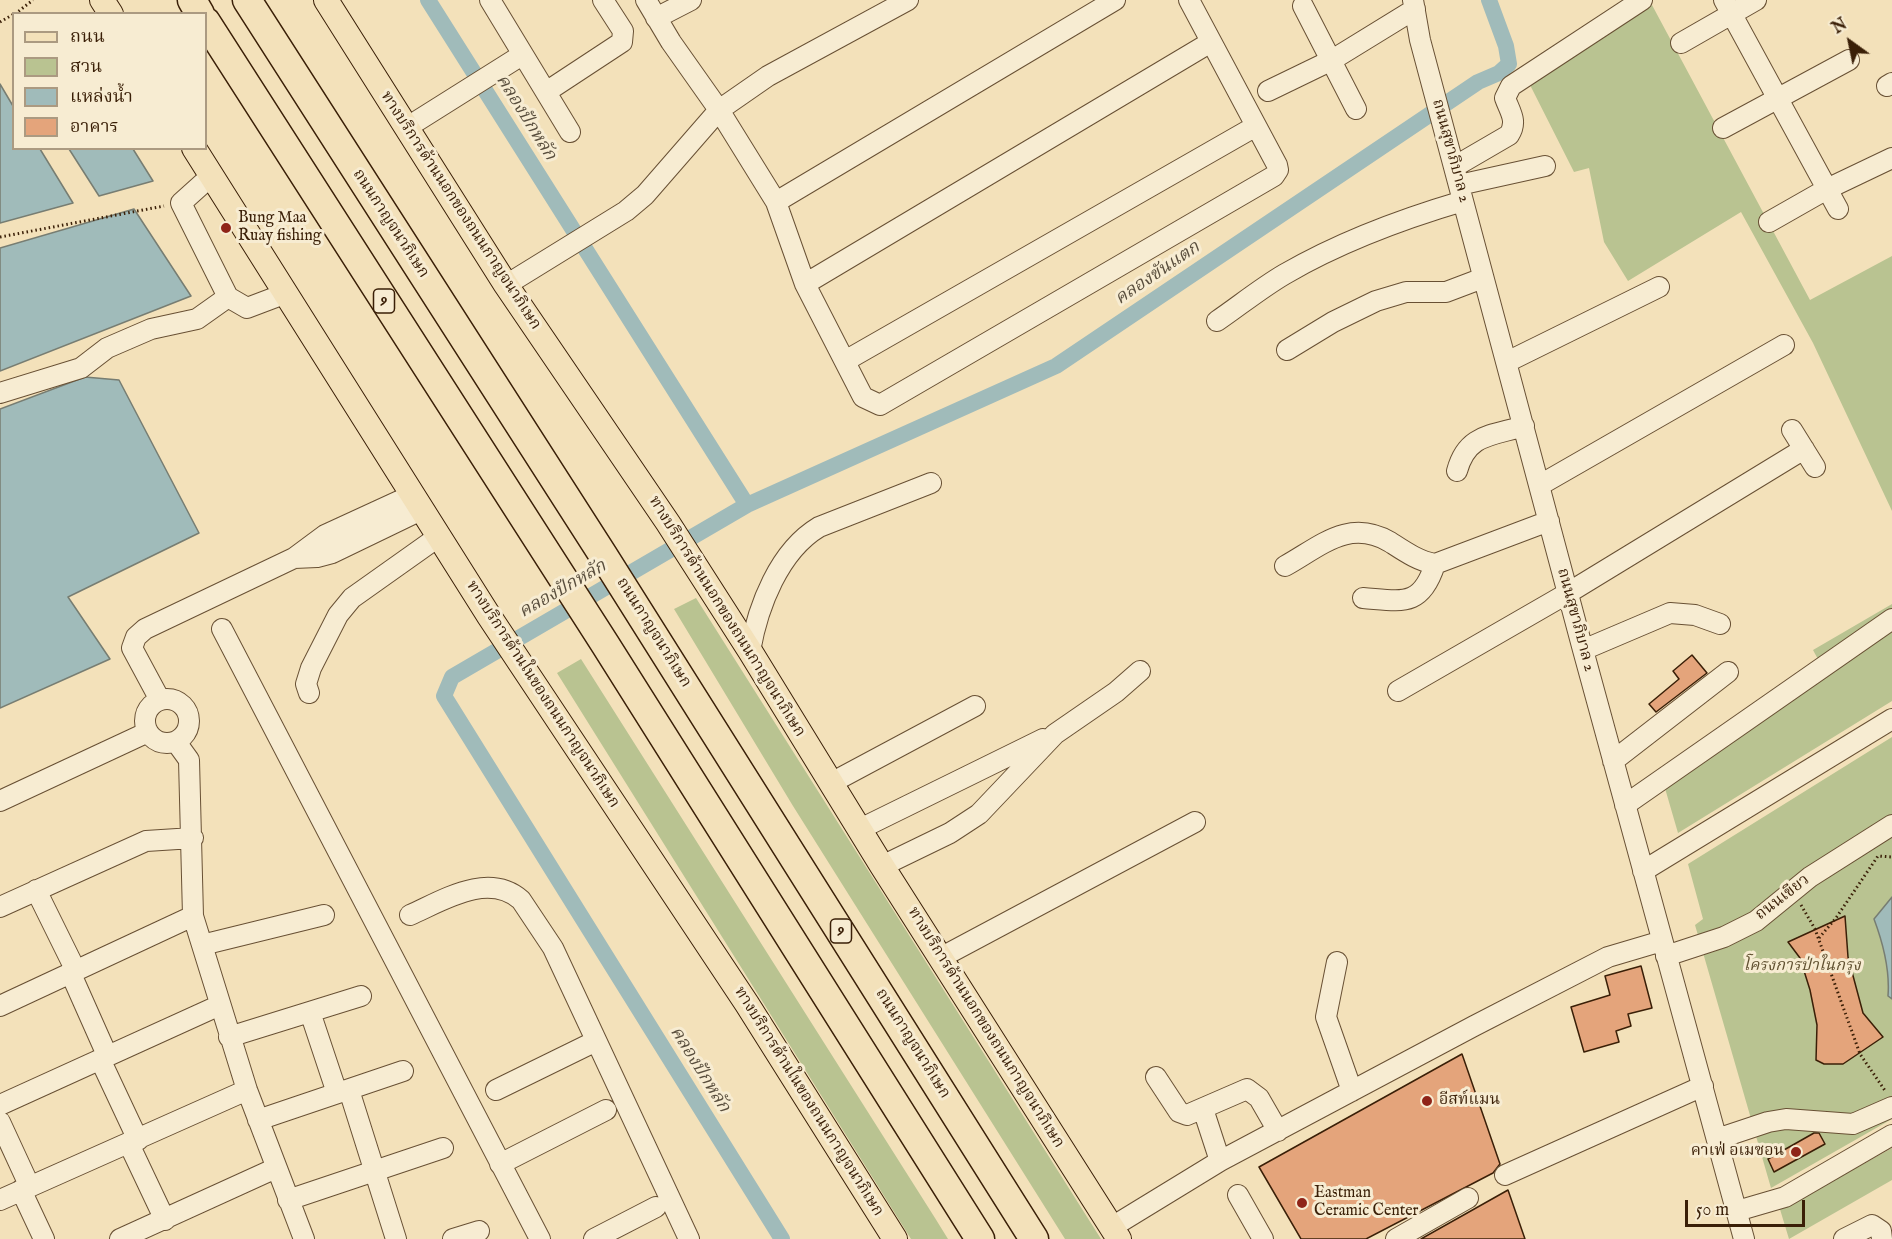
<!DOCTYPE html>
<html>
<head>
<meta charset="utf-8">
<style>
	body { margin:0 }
	#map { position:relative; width:1892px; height:1239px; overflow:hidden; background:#f3e1ba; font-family:"IM FELL English","Noto Serif Thai",serif }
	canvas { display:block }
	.legend { position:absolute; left:12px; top:12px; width:195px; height:138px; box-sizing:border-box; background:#f7ecd2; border:2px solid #ab9a81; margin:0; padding:8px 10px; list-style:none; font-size:18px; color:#3a1f07 }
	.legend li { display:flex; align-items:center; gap:12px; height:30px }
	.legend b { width:30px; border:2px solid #ab9a81 }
	.north { position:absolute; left:1820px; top:12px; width:60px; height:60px; -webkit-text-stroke:4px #f7ecd2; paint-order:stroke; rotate:327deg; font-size:16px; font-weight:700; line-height:24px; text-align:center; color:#3a1f07 }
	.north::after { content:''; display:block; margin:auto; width:21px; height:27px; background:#3a1f07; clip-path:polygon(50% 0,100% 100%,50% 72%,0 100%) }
	.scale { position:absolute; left:1685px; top:1200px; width:120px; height:27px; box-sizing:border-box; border:3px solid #3a1f07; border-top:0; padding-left:8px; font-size:18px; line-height:21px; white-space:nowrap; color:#3a1f07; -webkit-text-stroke:4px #f7ecd2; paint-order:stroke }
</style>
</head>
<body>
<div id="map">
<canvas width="1892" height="1239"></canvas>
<ul class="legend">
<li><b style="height:8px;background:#f3e1ba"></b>ถนน</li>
<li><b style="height:16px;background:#b9c391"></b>สวน</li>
<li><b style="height:16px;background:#a0bbba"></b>แหล่งน้ำ</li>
<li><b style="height:16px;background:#e4a47b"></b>อาคาร</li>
</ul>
<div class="north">N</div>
<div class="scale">50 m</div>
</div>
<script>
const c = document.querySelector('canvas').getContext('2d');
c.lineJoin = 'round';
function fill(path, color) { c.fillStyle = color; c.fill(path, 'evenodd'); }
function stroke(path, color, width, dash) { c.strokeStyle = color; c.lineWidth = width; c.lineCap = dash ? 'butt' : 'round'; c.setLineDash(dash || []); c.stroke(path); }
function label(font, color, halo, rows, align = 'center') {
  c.font = font + ' "IM FELL English","Noto Serif Thai",serif'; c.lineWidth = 6; c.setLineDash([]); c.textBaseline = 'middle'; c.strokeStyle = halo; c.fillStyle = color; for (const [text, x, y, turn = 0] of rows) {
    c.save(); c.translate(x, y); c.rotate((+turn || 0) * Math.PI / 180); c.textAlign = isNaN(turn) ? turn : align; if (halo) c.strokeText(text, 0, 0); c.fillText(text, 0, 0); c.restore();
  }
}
fill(new Path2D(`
	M1652 5 1810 300 1892 256V511L1813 343 1741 212 1628 281 1604 242 1589 168 1574 172 1529 83Z
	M696 598 1101 1239H1065L793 806 674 609Z
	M1892 604V701L1678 833 1662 778 1820 663 1813 650Z
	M581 659 935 1218 948 1239H911L557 673Z
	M1892 737V1119L1771 1188 1695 925 1703 919 1688 864Z
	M1892 1148V1180L1789 1239 1779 1206 1797 1201Z`), '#b9c391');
const water = new Path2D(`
	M0 84 13 106 14 148 40 149 73 203 0 223Z
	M69 149H133L153 181 99 196Z
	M134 209 191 296 0 371V248Z
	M85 377 119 380 199 533 68 597 110 659 0 708V409Z
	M1892 897V999L1888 996C1890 970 1883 943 1874 919Z`);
fill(water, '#a0bbba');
stroke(water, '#777d72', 1.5);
stroke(new Path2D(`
	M428 0 747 505
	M782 1239 444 696 452 677 747 505 1056 366 1478 82 1499 73 1509 64 1506 46 1489 0`), '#a0bbba', 16);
const building = new Path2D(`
	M1692 655 1707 673 1656 712 1649 704 1679 679 1673 671Z
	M1845 916 1848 957 1863 1013 1883 1037 1843 1064H1824L1816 1060 1817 1025 1810 990 1800 958 1788 942Z
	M1641 966 1652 1008 1628 1014 1631 1026 1616 1031 1619 1042 1584 1052 1571 1007 1610 995 1605 976Z
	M1462 1054 1500 1164 1493 1173 1366 1239H1301L1259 1167Z
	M1814 1133H1819L1825 1144 1774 1172 1768 1159Z
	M1508 1190 1525 1239H1421Z`);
fill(building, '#e4a47b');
stroke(building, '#3a1f07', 1.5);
const minor = new Path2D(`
	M490 0 570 132
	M646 0 671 42 719 110 776 202 805 284 863 397 880 405 1274 176 1278 170 1277 165 1189 0
	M1413 0 1420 40 1583 650 1744 1239
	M1724 0 1838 209
	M1303 6 1356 109
	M656 18 691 0
	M1681 43 1756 0
	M1887 86 1892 83
	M1268 91 1332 60 1415 9
	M546 92 622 42 623 31 603 0
	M406 128 522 55
	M1723 128 1849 60
	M1454 167 1509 135C1518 121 1510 112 1505 98L1511 86 1642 0
	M211 176 181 203 228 297 247 308 284 294
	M1459 185 1545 166
	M776 202 1115 0
	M1769 222 1827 189 1892 158
	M805 284 1211 42
	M506 285 626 211 645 195 719 110 768 76 908 0
	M1217 321C1239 306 1261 288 1285 274 1340 242 1402 219 1463 201
	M1287 350 1333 322 1376 301 1406 292H1446L1483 278
	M845 361 1256 126
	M1507 362 1659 287
	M0 393 81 368 107 348 151 329 197 319 228 297
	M1792 430 1815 467
	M1457 471C1467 434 1491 436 1524 426
	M1540 485 1784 345
	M294 558 317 557 332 553 421 510
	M1285 566C1321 546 1349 518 1390 542 1404 551 1418 561 1435 564L1549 521
	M1363 598C1402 601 1421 608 1435 564
	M222 629 540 1239
	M1583 650 1670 613 1695 615 1720 624
	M750 651C758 606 779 551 819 527L931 483
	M1398 691 1568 593 1804 449
	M309 693 306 684 311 668 338 615 352 598 438 537
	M145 721a22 22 0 1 1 44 0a22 22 0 1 1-44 0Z
	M160 700 132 648 136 637 145 629 294 558 325 535 412 495
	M176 742 189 760 193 916 247 1090 304 1239
	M1613 761 1728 672
	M831 783 975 706
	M0 801 148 732
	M1625 805 1892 619
	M860 829 1043 739
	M882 866 950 833 979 814 1055 734 1116 692 1140 671
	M1643 871 1892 719
	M36 890 76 971
	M0 907 146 841 193 838
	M410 915C442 901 488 871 521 900L553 948 689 1239
	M202 945 324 915
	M1666 956 1724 937 1756 921 1810 877 1892 825
	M940 958 1195 822
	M1337 962 1326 1017 1352 1091
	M71 974 107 1055
	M0 1006 193 916
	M310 1012 337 1093
	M229 1037 361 996
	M100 1059 138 1140
	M1156 1077 1179 1112 1187 1115 1247 1089 1259 1098 1278 1131
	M349 1090 396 1239
	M496 1090 596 1041
	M0 1105 220 1005
	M1203 1109 1220 1161
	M258 1120 403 1071
	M0 1122 30 1187
	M1717 1139 1768 1122 1786 1119 1853 1124 1892 1107
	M129 1144 165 1220
	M500 1164 606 1110
	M1505 1175 1703 1086
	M21 1190 44 1239
	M1238 1195 1263 1239
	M0 1200 247 1090
	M288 1200 443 1148
	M1737 1211 1785 1197 1892 1135
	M1112 1227 1220 1161 1474 1026 1608 957 1662 941
	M120 1239 276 1168
	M453 1239 479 1231
	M594 1239 656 1207
	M1396 1239 1468 1198
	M1844 1239 1872 1225 1881 1231 1882 1239`);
const major = new Path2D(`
	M102 0 111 14
	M326 0 506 285 668 523 750 651 882 866 1119 1239
	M194 148 489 616 747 1004 895 1239`);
const highway = new Path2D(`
	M192 0 200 14
	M247 0 603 555 1034 1239
	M206 22 605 644 980 1239`);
stroke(minor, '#685034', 22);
stroke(major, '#3a1f07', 26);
stroke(highway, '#3a1f07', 31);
stroke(new Path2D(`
	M15 14 33 0
	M0 22 14 14
	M0 237 164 206
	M1801 905 1815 929 1860 1054 1886 1092
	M1819 938 1836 918 1878 856 1892 857`), '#3a1f07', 3, [1.5, 3]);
stroke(minor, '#f7ecd2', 20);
stroke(major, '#f3e1ba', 24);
stroke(highway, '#f3e1ba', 28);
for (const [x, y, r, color] of [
	[226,228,6,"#8f2418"],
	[1427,1101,6,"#8f2418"],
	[1796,1152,6,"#8f2418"],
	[1302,1203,6,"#8f2418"]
]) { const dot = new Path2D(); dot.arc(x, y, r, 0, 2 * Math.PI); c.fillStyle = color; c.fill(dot); stroke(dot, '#f7ecd2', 2); }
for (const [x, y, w] of [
	[384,301,21],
	[841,931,21]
]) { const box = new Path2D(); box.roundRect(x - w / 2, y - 12, w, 24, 4.5); c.fillStyle = '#f7ecd2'; c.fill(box); stroke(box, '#3a1f07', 1.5); }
label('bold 15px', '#3a1f07', null, [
	["9",384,301],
	["9",841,931]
]);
label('16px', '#3a1f07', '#f7ecd2', [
	["ถนนสุขาภิบาล 2",1450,151,75],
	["ทางบริการด้านนอกของถนนกาญจนาภิเษก",460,211,57],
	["ถนนกาญจนาภิเษก",390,224,57],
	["ทางบริการด้านนอกของถนนกาญจนาภิเษก",726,617,58],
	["ถนนสุขาภิบาล 2",1575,620,75],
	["ถนนกาญจนาภิเษก",653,633,58],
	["ทางบริการด้านในของถนนกาญจนาภิเษก",542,695,57],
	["ถนนเขียว",1783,898,-38],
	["ทางบริการด้านนอกของถนนกาญจนาภิเษก",985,1028,58],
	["ถนนกาญจนาภิเษก",912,1044,58],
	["ทางบริการด้านในของถนนกาญจนาภิเษก",808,1102,58]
]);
label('16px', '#3a1f07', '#f7ecd2', [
	["Bung Maa",238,219],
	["Ruay fishing",238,237],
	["อีสท์แมน",1439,1101],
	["คาเฟ่ อเมซอน",1784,1152,"right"],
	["Eastman",1314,1194],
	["Ceramic Center",1314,1212]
], 'left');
label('italic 16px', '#605030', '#f7ecd2', [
	["โครงการป่าในกรุง",1802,967]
]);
label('italic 18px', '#594e3d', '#f7ecd2', [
	["คลองปักหลัก",525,118,58],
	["คลองขันแตก",1158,274,-34],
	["คลองปักหลัก",563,590,-30],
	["คลองปักหลัก",699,1070,58]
]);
</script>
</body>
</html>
